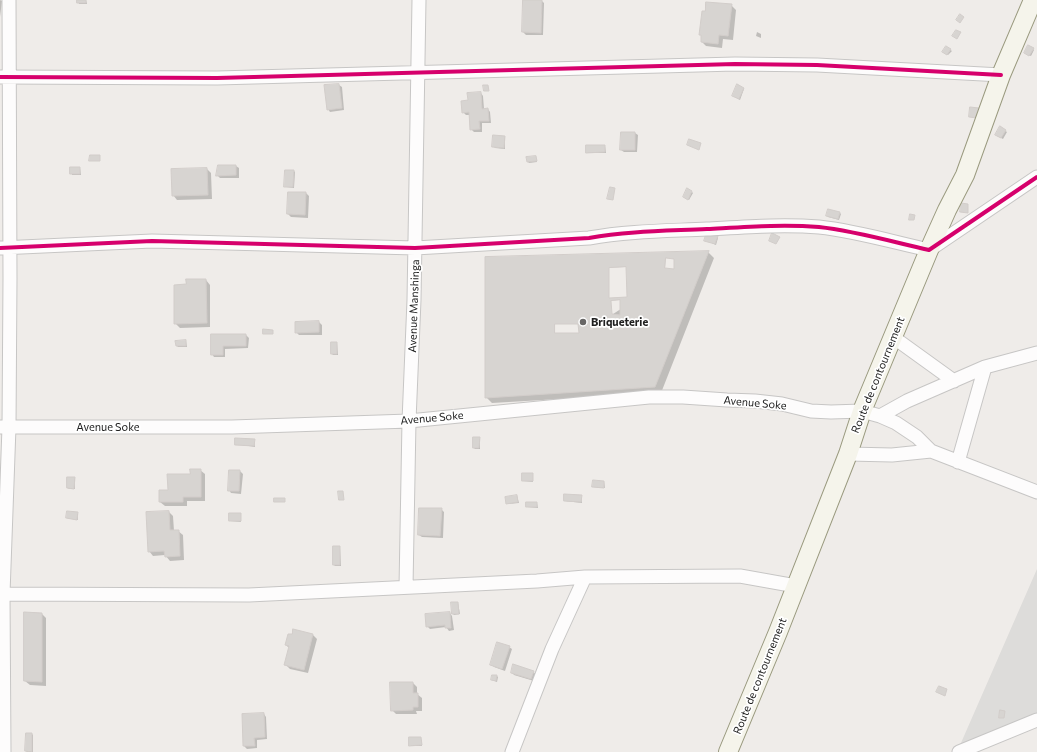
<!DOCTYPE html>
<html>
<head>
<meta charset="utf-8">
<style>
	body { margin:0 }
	canvas { display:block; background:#efece9 }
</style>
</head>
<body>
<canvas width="1037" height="752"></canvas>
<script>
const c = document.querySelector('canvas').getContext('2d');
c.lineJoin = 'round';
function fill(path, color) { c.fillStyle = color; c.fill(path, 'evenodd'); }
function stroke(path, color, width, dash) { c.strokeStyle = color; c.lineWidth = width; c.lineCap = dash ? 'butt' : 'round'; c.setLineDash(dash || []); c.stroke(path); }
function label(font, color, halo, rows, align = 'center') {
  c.font = font + ' Commissioner,sans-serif'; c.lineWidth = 3.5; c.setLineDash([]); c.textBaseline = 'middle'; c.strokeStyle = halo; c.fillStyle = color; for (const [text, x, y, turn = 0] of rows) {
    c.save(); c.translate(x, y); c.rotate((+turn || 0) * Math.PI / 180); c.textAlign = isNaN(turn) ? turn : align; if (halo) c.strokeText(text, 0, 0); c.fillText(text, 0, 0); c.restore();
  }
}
fill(new Path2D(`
	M1037 569V716L957 752Z`), '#dddcda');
fill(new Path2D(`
	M0 0 2 1 0 17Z
	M78 0H86L87 4H79Z
	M524 0H541L544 3 543 35H526L523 32Z
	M731 5 736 10 733 40 723 39 722 48 706 46 702 42V37L700 34Z
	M757 32 761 34V38L756 36Z
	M946 47 952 51 948 55 943 52Z
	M1033 49 1034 50 1031 56 1026 54Z
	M339 85 342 87 344 110 330 112 328 109 325 86Z
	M743 88 744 89 740 100 733 96Z
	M481 93 483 96 484 109H488L490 112 491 123H482V132H474L471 129 470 115H466L463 112 469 101Z
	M1001 128 1007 132 1003 139 997 136Z
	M635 133 638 135 637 152H624L621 150Z
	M504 137 505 138V149L495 148 494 147Z
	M605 146 606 153H588L587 152Z
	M536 157 537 162 529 163 528 162 527 158Z
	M236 166 239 168V178H220L217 175Z
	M71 168H80L81 175H72Z
	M207 169 211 173 212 199 177 200 173 195Z
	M294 171 295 172 294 188 286 187 285 186Z
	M692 192 693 193 689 200 684 197Z
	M289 193H306L309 196 308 218 291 217 288 214Z
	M829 210 840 213 841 214 839 220 828 217 827 216Z
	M717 237 718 238 716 245 707 241Z
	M708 252 714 258 661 393 492 403 486 397Z
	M206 280 210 285V327L180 328 175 323 187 285Z
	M319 322 322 325V335H299L296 332Z
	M212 335H246L249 338 248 348 225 349V357H214L212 354Z
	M186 341 187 347H178L177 346Z
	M337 343 338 355H333L332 354Z
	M479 438 480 439V449H475L474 448Z
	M254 440 255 447 236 444Z
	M200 470 205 474V501H187V506H165L160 502 169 491 191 474Z
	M240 471 243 474 241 494 231 493 229 490Z
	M532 474 533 482 523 481Z
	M74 478 75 479V489H69L68 488Z
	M604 481 605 488 593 487Z
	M517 496 519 503 508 504 507 503 506 497Z
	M581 496 582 503 565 501Z
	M537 503 538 508 527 507Z
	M441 509 444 512 443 538 422 537 419 535Z
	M169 512 173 516 174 531H178L183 535 184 560 170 561 165 555 153 556 149 551Z
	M77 513 78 514V520L67 518Z
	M240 514 241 522 230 521Z
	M339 547 340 548 341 566H335L334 565Z
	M458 603 460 614 454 615 453 614Z
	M450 613 452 616 454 630 449 631 446 627 430 629 427 626Z
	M42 614 46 618V686L30 685 25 681Z
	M294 630 313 635 317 639 308 673 290 669 285 664 289 648 286 645 292 636Z
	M509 647 512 649 505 671 494 667 491 664Z
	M512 672H533L536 674 534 681 514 675Z
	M497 676 498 677 497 682 492 680Z
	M413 683 417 687V694L422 698V711H416L417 714H396L392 710Z
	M264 714 266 717 267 739 257 740V748L247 749 244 746Z
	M32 734 33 735V752H27L26 751Z
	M421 738 422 746H411L410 745Z`), '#0003');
const building = new Path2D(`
	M77 0H86V3H77Z
	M523 0H542L541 33 522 32Z
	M706 2 732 4 728 36 719 35 718 44 701 42V35H699L702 11H705Z
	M960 14 964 17 960 23 956 20Z
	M956 30 961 32 957 39 952 36Z
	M1028 45 1034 48 1029 56 1024 53Z
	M946 46 951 49 947 55 942 52Z
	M339 84 342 108 327 110 324 85Z
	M737 84 744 88 739 99 732 96Z
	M483 85H488L489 91H484Z
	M481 92 482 109 488 108 489 121H479L480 129 470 130 469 112 462 113 461 101 468 100 467 93Z
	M970 107 979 108 985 110 977 118 969 117Z
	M1000 126 1006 130 1001 138 995 135Z
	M621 132H635V150H620Z
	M493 135 505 136 504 148 492 147Z
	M689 139 701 143 699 150 687 145Z
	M586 145H605V152L586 153Z
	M90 155H100V161H89Z
	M536 156 537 161 527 162 526 157Z
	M218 165H236V175L216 176Z
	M70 167H80V174H70Z
	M207 168 208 195 172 196 171 169Z
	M285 170H294L293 187H284Z
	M610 187 615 188 613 200 607 199Z
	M687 188 692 191 688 200 683 197Z
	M288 192H306L305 215 287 214Z
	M961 203 968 204V213L960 212Z
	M828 209 840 212 838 219 826 216Z
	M910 214 915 215 914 220H909Z
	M707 232 718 236 715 244 704 241Z
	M772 233 780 237 776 244 769 241Z
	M709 251 655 387 485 398V257Z
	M666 258 674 259V269L665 268Z
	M626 267 627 297 609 298V268Z
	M186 279H206L207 323 174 324V285L186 284Z
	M620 300V315L612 314 611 301Z
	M319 321V332L295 333V322Z
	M555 324H578L579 333H555Z
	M263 329 273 330V334H263Z
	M211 334H246V346H223V355H211Z
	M186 340V346H176L175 341Z
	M331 342H337V354H331Z
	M473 437H480L479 448H473Z
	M235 438 255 439 254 446 235 445Z
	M190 469H201V497H183V502H159V490H168L167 474H190Z
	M229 470H240L239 491H228Z
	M522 473H533V481H522Z
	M67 477H75L74 489 67 488Z
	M593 480 604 481V488L592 487Z
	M338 491H343L344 500H339Z
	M564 494 582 495 581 502 564 501Z
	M517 495 518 502 506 504 505 497Z
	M274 498H285V502H274Z
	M526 502H537V507H526Z
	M419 508H442L440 536 418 535Z
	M67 511 78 512 77 520 66 518Z
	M169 511 170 530H179L180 556 165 557 164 551 148 552 146 512Z
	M229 513H241V521H229Z
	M333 546H340V565H333Z
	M451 602H458L459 614H452Z
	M24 612 42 613V682L24 681Z
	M450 612 451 628H445V625L426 627 425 614Z
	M293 629 313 634 304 670 284 665 289 646 285 645 288 634H292Z
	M497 642 510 646 502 669 490 665Z
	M513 664 534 671 531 679 511 673Z
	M492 675H497L496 681 491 680Z
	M390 682H413V693H418V707H413V710L391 711Z
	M939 686 947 689 945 696 936 692Z
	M1000 710 1005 711 1004 718H999Z
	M264 713 265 737 254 738 255 746H243L242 714Z
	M26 733H32V752L25 751Z
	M409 737H421L422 745 409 746Z`);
fill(building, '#d7d4d1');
stroke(building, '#d2cdca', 1);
const street = new Path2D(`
	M0 77 217 78 735 64 817 65 1001 75
	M0 248 152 241 415 248 589 238C628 231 667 231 707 229 744 227 782 224 819 227 856 231 893 242 929 250L1037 177
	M893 337 954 381
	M880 416 907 401 985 367 1037 353
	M0 427H232L409 421 649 397H683L727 400 755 401 782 404 811 411 831 412 862 411 880 416 896 423 917 437 931 451
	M848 454 892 455 931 451 1037 492
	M958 462 985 367
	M406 587 409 421 414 300 419 0
	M0 594 249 595 537 581 585 577 740 576 796 586
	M4 752 3 594 9 427 10 278 9 0
	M512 752 552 649 585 577
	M959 752 1037 720`);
const secondary = new Path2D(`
	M728 752 778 632 848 454 862 411 929 250 947 210 965 175 1001 75 1033 0`);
stroke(street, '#c7c6c5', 15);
stroke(secondary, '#9a9a7f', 20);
stroke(street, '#fdfcfc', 13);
stroke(secondary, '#f5f4eb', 18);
stroke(new Path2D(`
	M0 77 217 78 735 64 817 65 1001 75
	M0 248 152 241 415 248 589 238C628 231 667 231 707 229 744 227 782 224 819 227 856 231 893 242 929 250L1037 177`), '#d6006c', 4);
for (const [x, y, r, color] of [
	[583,322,4,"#686766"]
]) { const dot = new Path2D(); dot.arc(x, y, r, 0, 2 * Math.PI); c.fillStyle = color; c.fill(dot); stroke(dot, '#fff', 1.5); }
label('11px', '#202020', '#fff', [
	["Avenue Manshinga",414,306,-88],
	["Route de contournement",878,375,-68],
	["Avenue Soke",755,403,5],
	["Avenue Soke",432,418,-5],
	["Avenue Soke",108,427],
	["Route de contournement",760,676,-68]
]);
label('bold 11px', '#202020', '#fff', [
	["Briqueterie",591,322]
], 'left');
</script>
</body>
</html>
